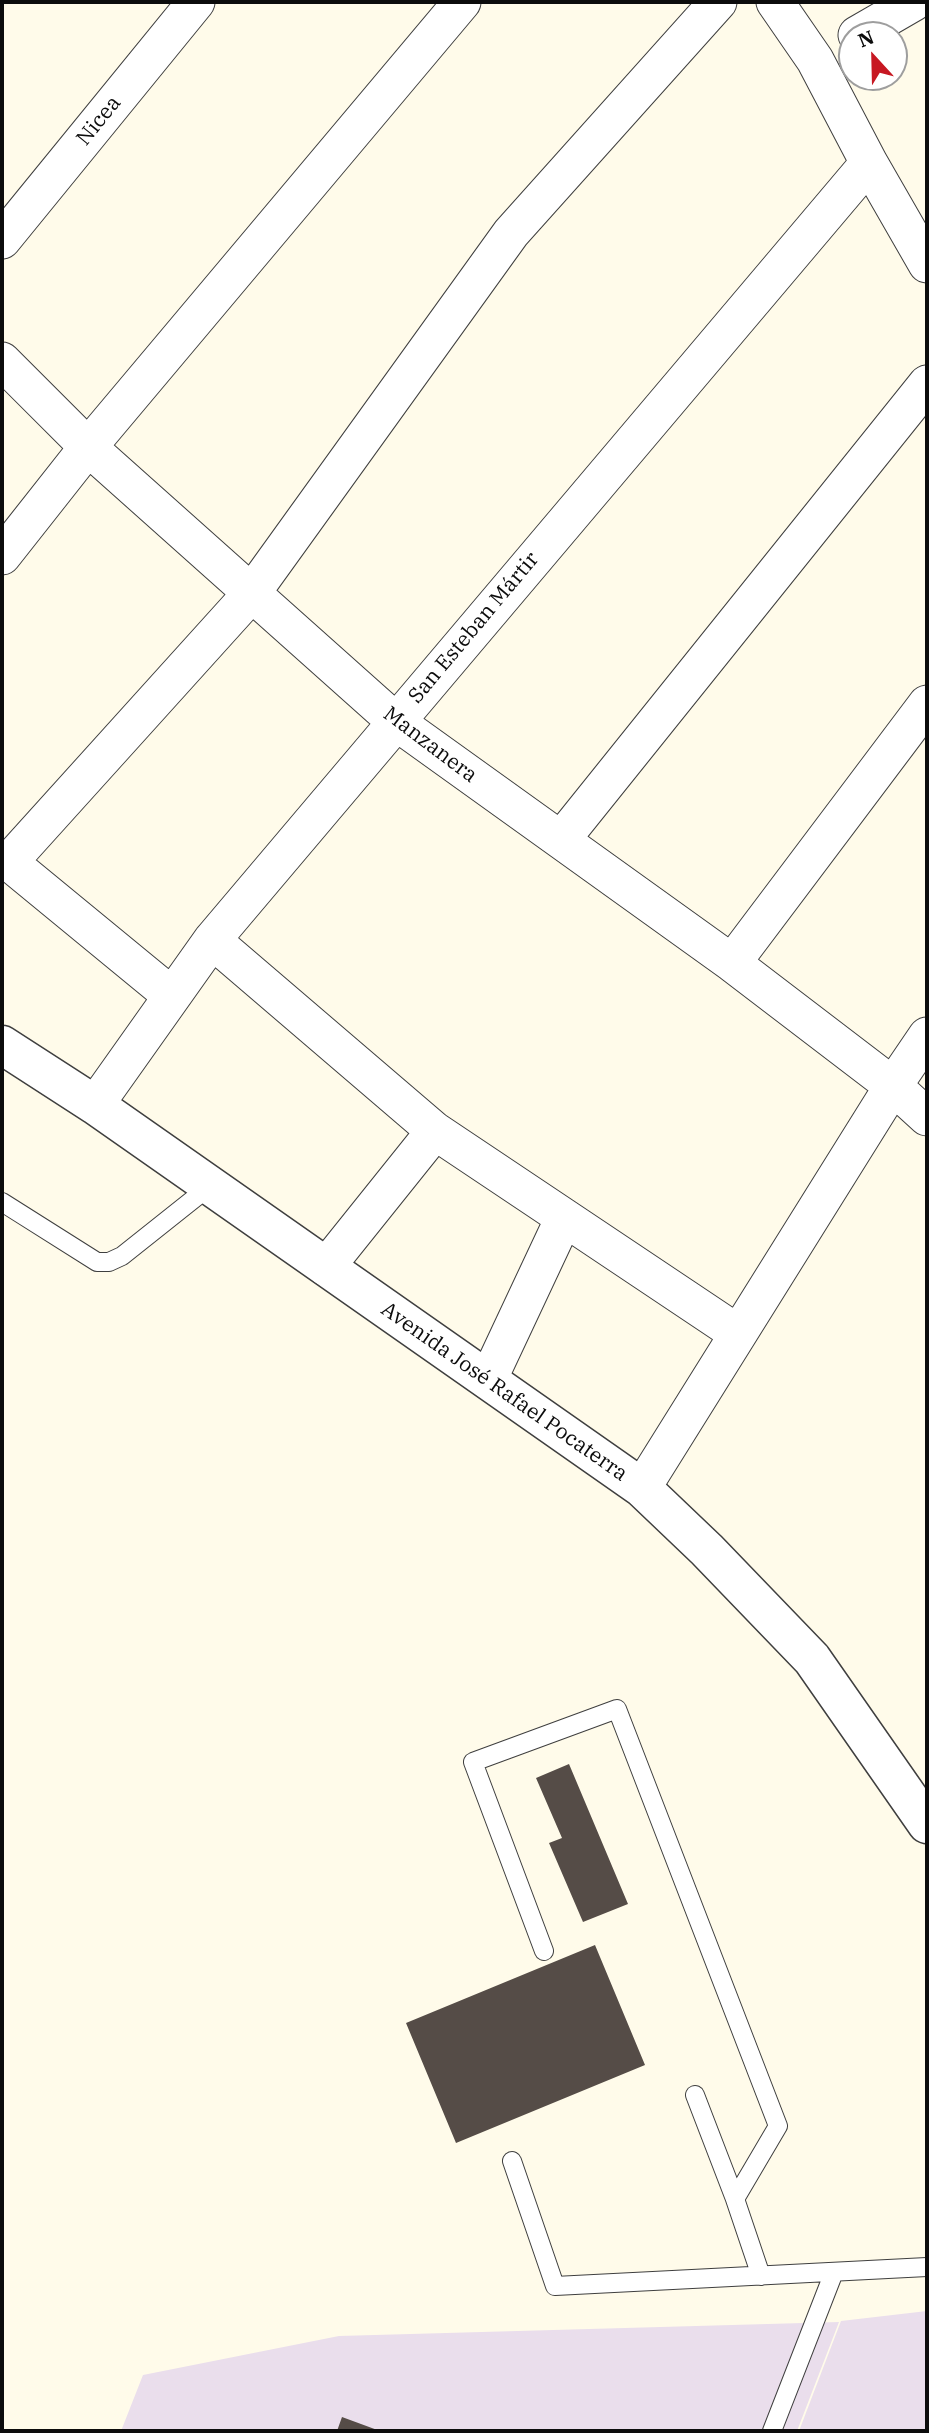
<!DOCTYPE html>
<html>
<head>
<meta charset="utf-8">
<style>
	body { margin:0 }
	#map { position:relative; width:929px; height:2433px; overflow:hidden; background:#fffbea; font-family:"IBM Plex Serif",serif }
	canvas { display:block }
	.frame { position:absolute; inset:0; border:4px solid #0c0c0c; pointer-events:none }
	.north { position:absolute; left:838px; top:21px; width:70px; height:70px; box-sizing:border-box; background:#fff; border:2px solid #9e9e9e; border-radius:50%; rotate:338deg; font-size:19px; font-weight:700; line-height:28px; text-align:center; color:#0c0c0c }
	.north::after { content:''; display:block; margin:auto; width:24px; height:32px; background:#c71822; clip-path:polygon(50% 0,100% 100%,50% 72%,0 100%) }
</style>
</head>
<body>
<div id="map">
<canvas width="929" height="2433"></canvas>
<div class="frame"></div>
<div class="north">N</div>
</div>
<script>
const c = document.querySelector('canvas').getContext('2d');
c.lineJoin = 'round';
function fill(path, color) { c.fillStyle = color; c.fill(path, 'evenodd'); }
function stroke(path, color, width, dash) { c.strokeStyle = color; c.lineWidth = width; c.lineCap = dash ? 'butt' : 'round'; c.setLineDash(dash || []); c.stroke(path); }
function label(font, color, halo, rows, align = 'center') {
  c.font = font + ' "IBM Plex Serif",serif'; c.lineWidth = 7; c.setLineDash([]); c.textBaseline = 'middle'; c.strokeStyle = halo; c.fillStyle = color; for (const [text, x, y, turn = 0] of rows) {
    c.save(); c.translate(x, y); c.rotate((+turn || 0) * Math.PI / 180); c.textAlign = isNaN(turn) ? turn : align; if (halo) c.strokeText(text, 0, 0); c.fillText(text, 0, 0); c.restore();
  }
}
fill(new Path2D(`
	M927 2311V2431H799L841 2321Z
	M839 2322 797 2431H121L143 2375 339 2336Z`), '#eadeec');
fill(new Path2D(`
	M569 1764 628 1904 583 1922 549 1843 562 1838 536 1778Z
	M595 1945 645 2065 456 2143 406 2023Z
	M342 2417 380 2431H337Z`), '#554c47');
const service = new Path2D(`
	M2 1202 97 1262H109L122 1256 210 1186
	M544 1951 473 1762 617 1709 778 2126 735 2199 761 2276
	M695 2095 735 2199
	M512 2161 555 2286 927 2267
	M772 2431 834 2272`);
const minor = new Path2D(`
	M775 2 815 60 869 163 927 264
	M857 35 914 2
	M2 240 196 2
	M2 361 88 447 395 721 732 963 893 1086 927 1117
	M2 556 88 447 462 2
	M561 840 927 384
	M2 858 9 862 251 594 511 233 718 2
	M9 862 172 996
	M212 940 435 1131 737 1333
	M732 963 927 704
	M95 1105 212 940 869 163
	M326 1267 435 1131
	M488 1380 564 1218
	M642 1488 893 1086 927 1036`);
const tertiary = new Path2D(`
	M2 1045 95 1105 642 1488 707 1550 812 1659 927 1824`);
stroke(service, '#3f3f3f', 20);
stroke(minor, '#3f3f3f', 39);
stroke(tertiary, '#3f3f3f', 41);
stroke(service, '#fff', 18);
stroke(minor, '#fff', 37);
stroke(tertiary, '#fff', 38);
label('21px', '#0c0c0c', '#fff', [
	["Nicea",99,121,-51],
	["San Esteban Mártir",474,628,-50],
	["Manzanera",430,745,37],
	["Avenida José Rafael Pocaterra",504,1392,35]
]);
</script>
</body>
</html>
